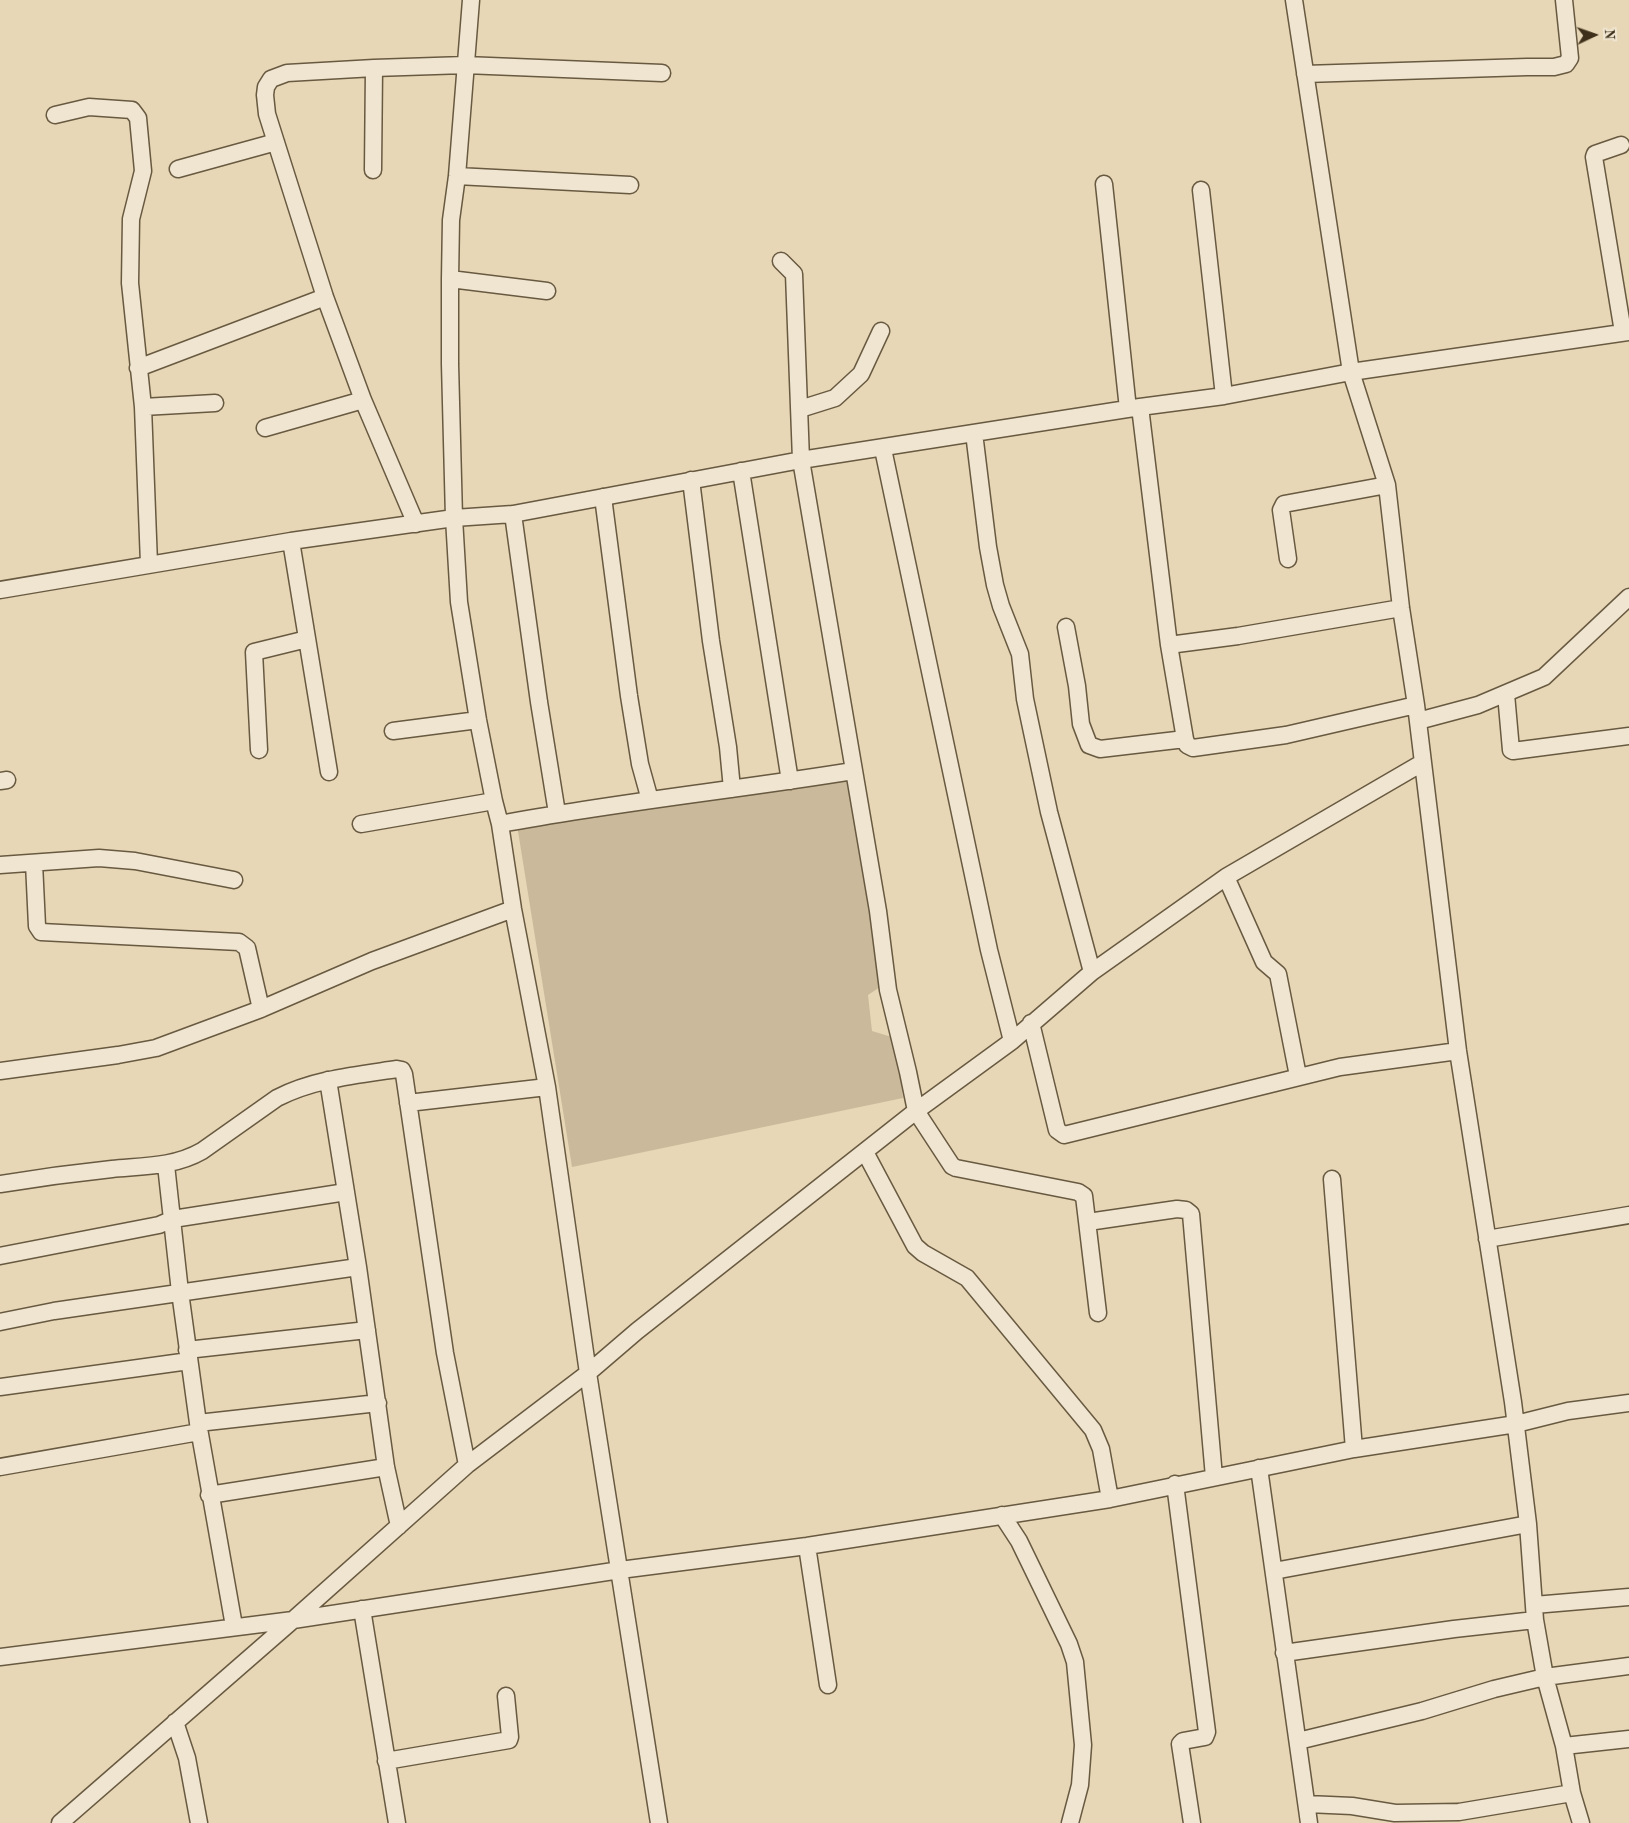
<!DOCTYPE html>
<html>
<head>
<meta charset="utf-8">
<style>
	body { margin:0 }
	#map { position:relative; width:1629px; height:1823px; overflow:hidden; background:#e7d7b6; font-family:"Old Standard TT",serif }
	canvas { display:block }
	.north { position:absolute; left:1569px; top:10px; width:50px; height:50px; -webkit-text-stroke:4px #efe5d0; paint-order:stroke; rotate:87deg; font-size:14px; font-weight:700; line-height:20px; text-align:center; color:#3e2f1a }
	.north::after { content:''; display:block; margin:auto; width:18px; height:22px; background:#3e2f1a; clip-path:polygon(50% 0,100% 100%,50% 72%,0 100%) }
</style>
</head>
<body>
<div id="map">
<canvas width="1629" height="1823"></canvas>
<div class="north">N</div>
</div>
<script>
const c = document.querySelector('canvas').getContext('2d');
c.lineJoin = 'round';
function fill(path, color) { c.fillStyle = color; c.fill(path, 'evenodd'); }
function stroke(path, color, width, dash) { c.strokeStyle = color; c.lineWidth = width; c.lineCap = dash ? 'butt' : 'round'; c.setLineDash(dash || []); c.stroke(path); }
fill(new Path2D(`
	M850 777 883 985 868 995 872 1031 895 1038 903 1098 572 1167 517 825Z`), '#caba9b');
const minor = new Path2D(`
	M471 0 457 176 451 220 450 279V364L454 518 459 602 478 720 494 801 500 824 513 909 547 1087 588 1373 659 1823
	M1294 0 1351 372 1387 485 1401 608 1416 705 1458 1051 1513 1402 1528 1524 1535 1620 1545 1677 1564 1746 1572 1793 1581 1823
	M1305 74 1527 67H1554L1566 64 1570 58 1564 0
	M55 115 89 107 132 110 138 118 143 171 131 219 130 283 143 407 149 564
	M1621 145 1595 154 1594 157 1623 332
	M178 169 276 142
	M373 170 374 68
	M457 176 630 185
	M1104 184 1128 409
	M1201 190 1224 396
	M781 261 794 274 801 460 878 911 888 990 908 1072 916 1111 952 1166 956 1168 1078 1192 1084 1196 1098 1313
	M450 279 547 291
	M138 368 325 297
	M143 407 215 403
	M1140 407 1169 645 1185 739 1187 745 1193 748 1286 735 1416 705
	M800 409 835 398 861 374 881 331
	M265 428 363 400
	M974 433 988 547 995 585 1001 606 1020 654 1025 699 1049 812 1092 972
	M883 449 989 950 1012 1041
	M741 471 790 781
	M691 480 711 641 728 747 732 789
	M603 497 629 696 640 764 650 800
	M513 514 539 702 557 813
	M416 524 363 400 325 297 267 114 265 95 266 87 271 79 287 73 374 68 465 65 662 73
	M291 541 329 772
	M1288 559 1281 510 1284 504 1387 485
	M0 590 291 541 454 518 513 514 801 460 1140 407 1224 396 1351 372 1629 332
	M1066 627 1077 686 1081 724 1089 745 1100 749 1185 739
	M1169 645 1238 636 1401 608
	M1506 694 1511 750 1513 751 1629 736
	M1418 721 1478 705 1544 677 1629 597
	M393 731 478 720
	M259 750 254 652 307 639
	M0 781 7 780
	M361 824 494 801
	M500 824C617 802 736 790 853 771
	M34 863 37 926 41 932 239 942 247 948 261 1009
	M0 865 99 858 135 861 234 880
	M1226 877 1264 962 1278 974 1298 1076
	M1031 1023 1057 1130 1064 1135 1340 1067 1458 1051
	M0 1071 118 1055 156 1048 261 1009 372 961 513 909
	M328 1080 358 1267 386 1467 399 1526
	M408 1103 547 1087
	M865 1152 915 1246 923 1253 967 1278 1093 1430 1101 1449 1110 1499
	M166 1165 180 1292 198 1423 234 1626
	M1332 1179 1354 1449
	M0 1184C37 1178 74 1173 112 1169 143 1166 174 1167 202 1151L277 1098C314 1079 357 1075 397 1069L402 1070 404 1074 445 1353 467 1465
	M1088 1222 1177 1209 1186 1210 1191 1214 1214 1477
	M1487 1239 1629 1215
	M0 1256 159 1225 173 1219 346 1192
	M0 1322 54 1311 358 1267
	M187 1350 367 1330
	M0 1387 189 1361
	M198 1423 378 1403
	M0 1467 199 1432
	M1259 1468 1309 1823
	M1175 1484 1207 1732 1205 1737 1183 1741 1180 1744 1192 1823
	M209 1495 386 1467
	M1002 1515 1019 1541 1069 1644 1075 1662 1083 1745 1080 1785 1070 1823
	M807 1546 828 1685
	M1274 1571 1528 1524
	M1534 1605 1629 1597
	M362 1609 397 1823
	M1284 1653 1454 1629 1535 1620
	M0 1657 293 1620 620 1570 807 1546 1110 1499 1354 1449 1516 1424 1568 1411 1629 1403
	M175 1722 187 1758 199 1823
	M1298 1741 1422 1711 1494 1689 1545 1677 1629 1666
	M1564 1746 1629 1739
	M386 1761 509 1740 510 1737 506 1696
	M1307 1804 1352 1806 1395 1813 1459 1812 1572 1793
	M60 1823 293 1620 467 1465 588 1373 637 1331 916 1111 1012 1041 1092 972 1226 877 1422 763`);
stroke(minor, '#685941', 19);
stroke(minor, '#efe5d0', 16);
</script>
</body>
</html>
